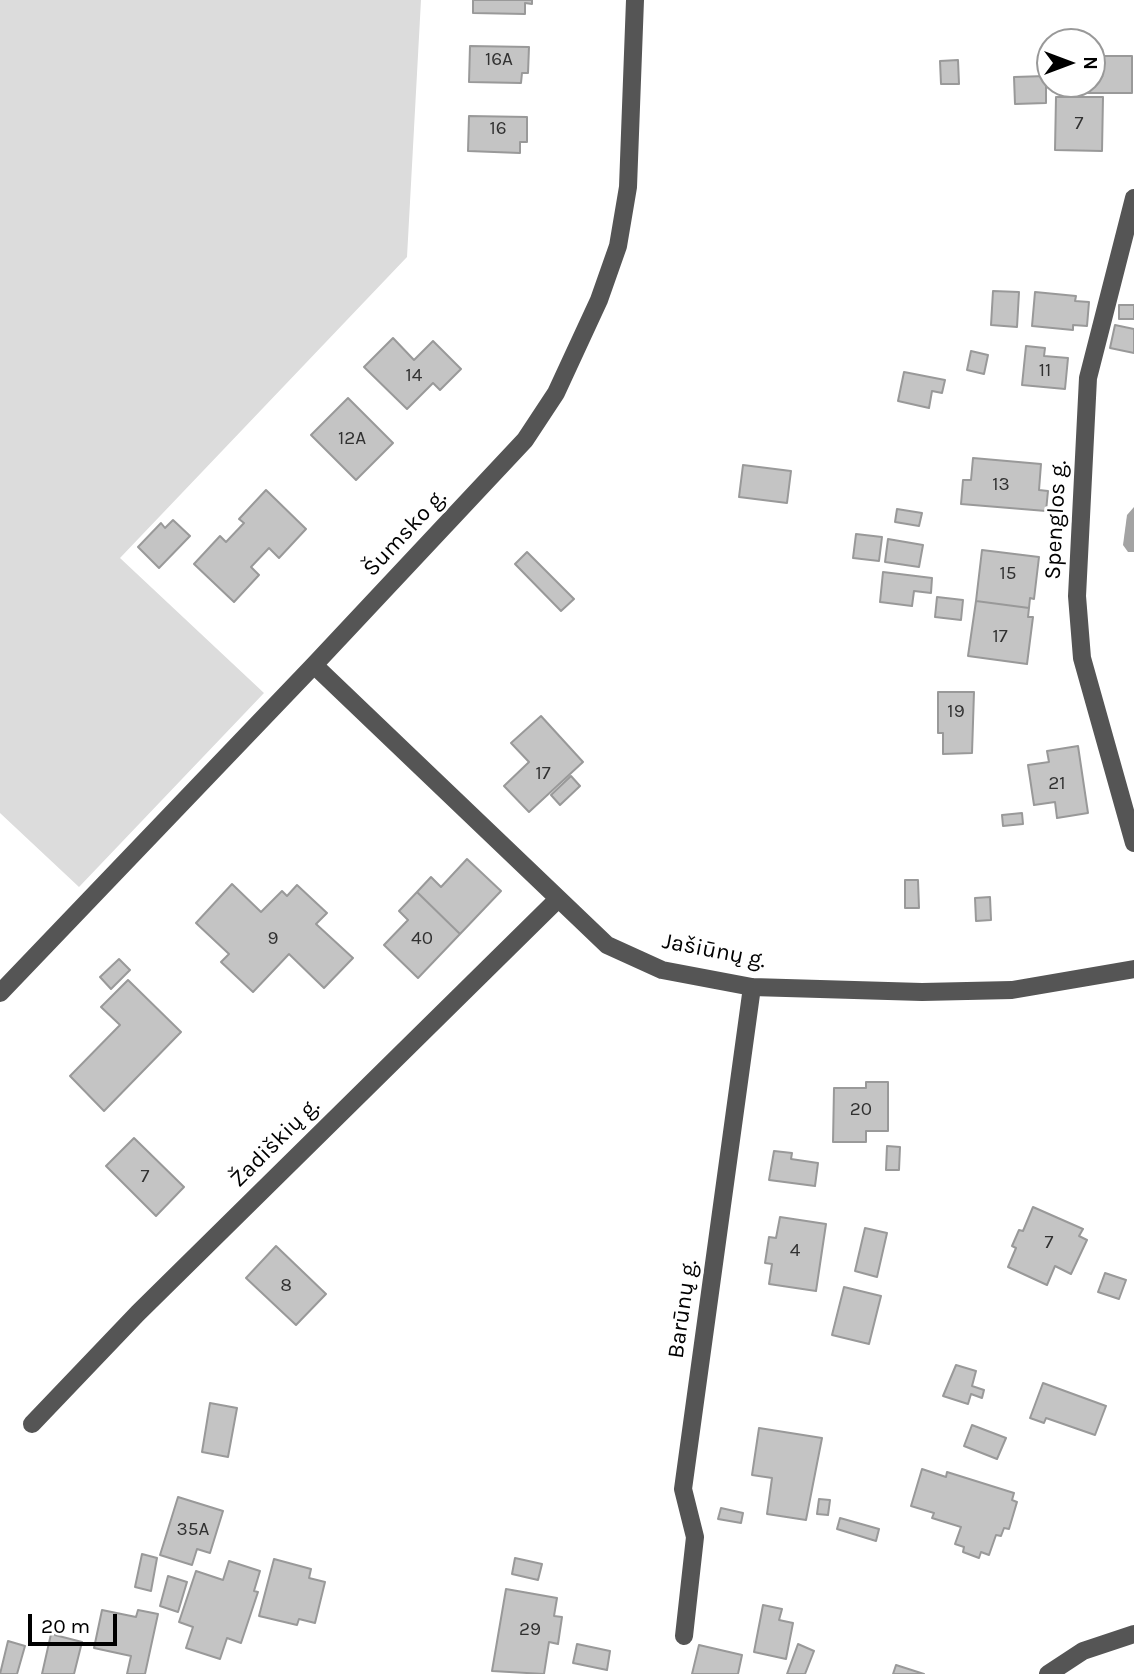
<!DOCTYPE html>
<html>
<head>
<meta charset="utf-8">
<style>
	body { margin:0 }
	#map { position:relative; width:1134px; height:1674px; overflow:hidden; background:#fff; font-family:Karla,sans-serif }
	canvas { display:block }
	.north { position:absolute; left:1036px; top:28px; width:70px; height:70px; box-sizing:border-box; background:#fff; border:2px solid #999; border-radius:50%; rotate:90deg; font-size:19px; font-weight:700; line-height:28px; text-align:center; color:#000 }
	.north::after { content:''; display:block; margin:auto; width:24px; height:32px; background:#000; clip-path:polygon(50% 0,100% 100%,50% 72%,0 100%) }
	.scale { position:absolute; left:28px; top:1614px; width:89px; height:32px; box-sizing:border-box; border:4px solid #000; border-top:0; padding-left:9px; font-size:21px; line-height:24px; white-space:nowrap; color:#000; -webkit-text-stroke:5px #fff; paint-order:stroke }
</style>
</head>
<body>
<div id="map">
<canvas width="1134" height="1674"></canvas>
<div class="north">N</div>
<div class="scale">20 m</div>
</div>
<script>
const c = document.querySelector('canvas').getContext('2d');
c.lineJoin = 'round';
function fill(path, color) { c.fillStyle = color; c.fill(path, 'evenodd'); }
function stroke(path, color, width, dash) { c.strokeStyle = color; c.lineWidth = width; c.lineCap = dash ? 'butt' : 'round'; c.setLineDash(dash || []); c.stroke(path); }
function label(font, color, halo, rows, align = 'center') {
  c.font = font + ' Karla,sans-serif'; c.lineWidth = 6; c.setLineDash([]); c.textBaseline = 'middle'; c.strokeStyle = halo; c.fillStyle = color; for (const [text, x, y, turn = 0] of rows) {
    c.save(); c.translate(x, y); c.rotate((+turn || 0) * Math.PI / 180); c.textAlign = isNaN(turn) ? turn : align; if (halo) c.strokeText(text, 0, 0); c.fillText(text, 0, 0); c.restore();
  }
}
fill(new Path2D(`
	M0 0H421L407 257 120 558 264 693 79 887 0 813Z`), '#dcdcdc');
fill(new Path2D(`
	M1134 507V552H1128L1123 545 1127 515Z`), '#a3a3a3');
const building = new Path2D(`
	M473 0H532V4L525 3V14L473 13Z
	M470 46 529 47 528 73H522L521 83 469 82Z
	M1092 56H1132V93H1080V84H1092Z
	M958 60 959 84H941L940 61Z
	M1046 76V103L1015 104 1014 77Z
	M1056 97H1103L1102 151 1055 150Z
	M469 116 527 117V142H520V153L468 151Z
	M993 291 1019 292 1017 327 991 325Z
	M1035 292 1076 296 1075 301 1089 302 1087 326 1073 325V330L1032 326Z
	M1119 305H1134V319H1119Z
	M1115 325 1134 329V353L1110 348Z
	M393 338 414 360 433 341 461 369 440 390 433 383 407 409 364 367Z
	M1026 346 1045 348 1044 356 1068 358 1065 389 1022 385Z
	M971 351 988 355 984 374 967 370Z
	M904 372 945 380 942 393 932 391 929 408 898 401Z
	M348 398 393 443 356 480 311 435Z
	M973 458 1041 464 1039 490 1048 491 1046 511 961 504 963 480H971Z
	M743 465 791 471 787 503 739 497Z
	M266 490 306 529 279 558 269 548 251 567 259 575 234 602 194 564 220 536 226 542 244 523 239 519Z
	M897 509 922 513 919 526 895 522Z
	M173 520 190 536 159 568 138 547 161 523 165 528Z
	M856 534 882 537 879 561 853 558Z
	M888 539 923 545 919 567 885 562Z
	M982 550 1039 557 1034 599 1030 598 1029 608 976 601Z
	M527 552 574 599 561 611 515 564Z
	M883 572 932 578 931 593 914 591 912 606 880 602Z
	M937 597 963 600 961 620 935 617Z
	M976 601 1029 608 1028 617H1033L1027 664 968 656Z
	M938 692H974L972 753 943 754V733H938Z
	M541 716 583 762 529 812 504 786 529 762 511 743Z
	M1078 746 1088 813 1057 818 1055 802 1034 805 1028 765 1049 762 1047 751Z
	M571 776 580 786 560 805 551 795Z
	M1022 813 1023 824 1003 826 1002 815Z
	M467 859 501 891 460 934 417 892 431 877 441 887Z
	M905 880H918L919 908H905Z
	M232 884 261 912 282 891 287 896 297 885 327 913 316 924 353 958 324 988 289 954 253 992 221 962 229 954 196 923Z
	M417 892 460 934 418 978 384 945 408 920 399 911Z
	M990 897 991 920 976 921 975 898Z
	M119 959 130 970 111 989 100 977Z
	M128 980 181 1032 104 1111 70 1076 120 1025 101 1007Z
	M866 1082H888V1131H866V1142H833L834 1088H866Z
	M134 1138 184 1187 156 1216 106 1166Z
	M887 1146 900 1147 899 1170H886Z
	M774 1151 792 1153 791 1159 818 1163 815 1186 769 1180Z
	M1033 1207 1083 1229 1079 1236 1087 1240 1071 1274 1055 1266 1047 1285 1008 1267 1016 1248 1012 1246 1019 1230 1023 1231Z
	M780 1217 826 1224 816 1291 769 1284 772 1264 765 1263 769 1237 776 1238Z
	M865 1228 887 1233 877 1277 855 1271Z
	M276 1246 326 1294 296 1325 246 1278Z
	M1105 1273 1126 1280 1119 1299 1098 1292Z
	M844 1287 881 1296 869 1344 832 1335Z
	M956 1365 976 1371 972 1386 984 1390 982 1398 971 1394 968 1404 943 1396Z
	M1043 1383 1106 1406 1095 1435 1046 1418 1044 1423 1030 1418Z
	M210 1403 237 1408 228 1457 202 1452Z
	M972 1425 1006 1438 997 1459 964 1446Z
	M759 1428 822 1438 806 1520 767 1514 772 1478 752 1475Z
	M922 1469 946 1477 947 1472 1014 1493 1012 1500 1017 1502 1009 1529 1004 1528 1001 1536 996 1535 989 1555 981 1552 979 1558 963 1552 964 1547 955 1544 961 1527 932 1518 934 1513 911 1506Z
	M178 1497 223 1511 210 1553 197 1549 192 1565 160 1555Z
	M819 1499 830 1500 828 1515 817 1514Z
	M721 1508 743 1513 741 1523 718 1519Z
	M840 1518 879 1529 876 1541 837 1529Z
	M142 1554 157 1558 151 1591 135 1587Z
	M515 1558 542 1564 538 1580 512 1574Z
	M274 1559 311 1569 309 1578 325 1582 315 1623 299 1619 297 1625 259 1616Z
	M229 1561 260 1571 254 1591 258 1592 241 1643 227 1638 220 1659 186 1648 193 1627 179 1622 196 1571 223 1580Z
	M168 1576 187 1582 178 1612 160 1606Z
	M506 1589 557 1598 554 1616 562 1617 558 1644 549 1642 544 1674 492 1671Z
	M763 1605 782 1609 779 1620 793 1623 786 1659 754 1652Z
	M102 1610 136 1617 138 1610 158 1614 145 1674H127L131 1656 94 1648Z
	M51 1634 82 1642 74 1674H42Z
	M8 1641 25 1646 17 1674H0Z
	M577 1644 610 1651 607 1670 573 1663Z
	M798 1644 814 1651 805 1674H787Z
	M699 1645 742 1655 738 1674H692Z
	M896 1665 924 1674H893Z`);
fill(building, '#c4c4c4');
stroke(building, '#999', 2);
stroke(new Path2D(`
	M1134 198 1088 378 1077 596 1082 658 1134 843
	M314 665 607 945 662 970 752 987 922 992 1012 990 1134 969
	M0 993 314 665 525 440 556 393 599 300 618 246 628 187 635 0
	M32 1424 138 1313 557 900
	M684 1636 695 1537 683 1489 752 987
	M1048 1674 1083 1651 1134 1634`), '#555', 18);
label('19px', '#313131', null, [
	["16A",499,60],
	["7",1079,124],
	["16",498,129],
	["11",1045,371],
	["14",414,376],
	["12A",352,439],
	["13",1001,485],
	["15",1008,574],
	["17",1000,637],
	["19",956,712],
	["17",543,774],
	["21",1057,784],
	["9",273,939],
	["40",422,939],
	["20",861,1110],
	["7",145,1177],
	["7",1049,1243],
	["4",795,1251],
	["8",286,1286],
	["35A",193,1530],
	["29",530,1630]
]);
label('23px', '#000', '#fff', [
	["Spenglos g.",1056,520,-87],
	["Šumsko g.",405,533,-47],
	["Jašiūnų g.",714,951,11],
	["Žadiškių g.",275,1143,-45],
	["Barūnų g.",683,1309,-82]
]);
</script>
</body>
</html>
